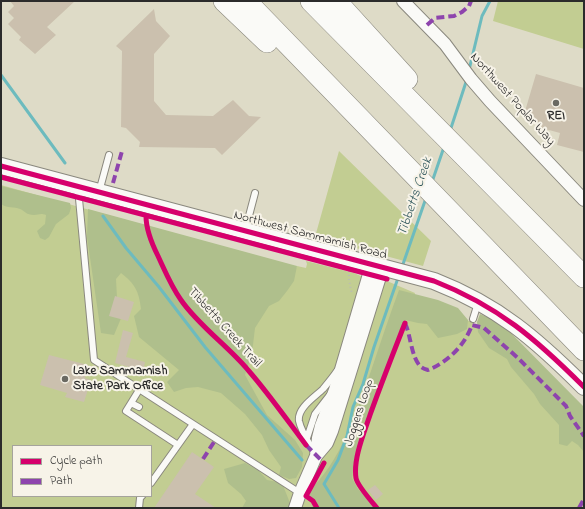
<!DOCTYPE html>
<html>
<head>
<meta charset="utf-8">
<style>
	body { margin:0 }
	#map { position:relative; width:585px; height:509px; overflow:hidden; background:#dedbc7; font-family:"Indie Flower",sans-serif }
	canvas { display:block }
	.frame { position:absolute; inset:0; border:2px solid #2b2b2b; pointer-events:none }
	.legend { position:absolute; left:12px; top:445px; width:140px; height:52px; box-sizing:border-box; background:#f7f3e8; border:1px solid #a5a39c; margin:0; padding:5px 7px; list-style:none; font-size:12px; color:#2b2b2b }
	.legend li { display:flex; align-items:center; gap:8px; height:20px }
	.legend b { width:20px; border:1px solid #a5a39c }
</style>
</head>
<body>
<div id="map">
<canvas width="585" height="509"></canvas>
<div class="frame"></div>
<ul class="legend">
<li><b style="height:5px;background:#d6006c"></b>Cycle path</li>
<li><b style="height:5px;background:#8e44ad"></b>Path</li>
</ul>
</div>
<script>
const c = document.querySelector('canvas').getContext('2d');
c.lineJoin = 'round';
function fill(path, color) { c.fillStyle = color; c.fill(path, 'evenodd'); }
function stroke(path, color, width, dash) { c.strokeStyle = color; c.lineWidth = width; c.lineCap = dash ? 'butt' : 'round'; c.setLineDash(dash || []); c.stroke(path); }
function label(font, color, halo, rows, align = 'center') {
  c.font = font + ' "Indie Flower",sans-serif'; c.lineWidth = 4; c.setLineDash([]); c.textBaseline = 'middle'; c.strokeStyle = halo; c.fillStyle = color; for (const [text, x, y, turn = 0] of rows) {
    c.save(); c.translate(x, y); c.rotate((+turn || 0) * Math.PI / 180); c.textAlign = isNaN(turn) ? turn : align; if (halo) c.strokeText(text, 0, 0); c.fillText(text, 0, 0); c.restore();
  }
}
fill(new Path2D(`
	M498 1H584V49L493 21Z
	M339 151 431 241 423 266 315 237Z
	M1 185 296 268 297 266 306 268 307 264 306 261 354 273 365 278H380L415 293 413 301 472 322 538 372 584 418V508H1ZM13 446H151V496H13Z`), '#c2cd92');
fill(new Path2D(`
	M1 186 70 203 71 208 69 214 56 224 49 237 45 240 40 238 37 231 45 224 46 215C40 213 39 215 34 215 26 215 25 211 20 209 14 206 8 209 1 204Z
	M88 209 297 266 294 281 287 291 279 301 269 306 255 328 252 353 245 375 267 415 295 440 303 453 302 467 296 478 289 479 279 475 281 467 269 450 262 435 245 414 221 393 198 387 186 388 174 392 167 382 179 370 139 337 134 316 141 309C139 291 135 284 121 273L116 279 117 298 122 316 114 335 101 333 87 237Z
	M399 290 438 300 458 308 468 320 467 329 457 334 438 338 427 324 418 323 405 320 354 461 352 478 358 489 375 508H313L307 492C341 464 356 411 371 371 380 344 389 317 399 290Z
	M480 314 501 323 584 407V452L578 445 572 441 567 446 559 444V425L540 404 534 394 511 367 507 359 489 348 478 332 477 322Z
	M245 463 258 470 267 480 282 483 290 503 288 508H242L246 501 241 494 228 483 224 469Z`), '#afbf8c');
stroke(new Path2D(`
	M469 70 482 16 490 1
	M1 75 65 163
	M450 131 467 79
	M432 182 444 147
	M103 216 126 248 159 287 205 347 302 460
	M402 267 426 198
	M339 508 324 484 338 460 347 436 353 407 363 384 374 347 398 278`), '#6dbbbe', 3);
fill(new Path2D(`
	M10 1H75L47 27 56 35 35 54 19 40 21 37 8 24 14 18 8 12 14 6Z
	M154 9 156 21 170 36 154 54V101L166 115 213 116 233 100 249 116 261 117 222 155 215 148 139 147 140 142 126 128 121 127 122 51 116 46Z
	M536 74 584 88V152L557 145 560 133 538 127 539 123 523 118Z
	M115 296 134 302 128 321 109 316Z
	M123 330 133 333 126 357 145 362 143 371 115 363Z
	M49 355 88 365 85 378 91 380 84 402 65 397 67 393 40 385Z
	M192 452 214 467 195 494 216 508H154Z
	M375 485 383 494 376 500 368 490Z`), '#cbc0ae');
const lane = new Path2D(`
	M78 188 94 360 300 493
	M99 192 109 155
	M245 231 255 193
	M473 319 478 303
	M131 403 126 411 178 445
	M139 407 131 403 139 390
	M307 438 315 414 329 396
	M314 452C309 443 301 431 299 421 297 408 315 397 323 389 328 383 333 377 337 371
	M151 483 193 424
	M139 508 140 498 142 496`);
const street = new Path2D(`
	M403 1 445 44 471 79 490 101 584 200
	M316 456 327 443 332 431 383 267
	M295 508 300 493 316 456 318 438 321 426 335 390 372 264`);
const secondary = new Path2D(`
	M1 166 434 281C498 306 536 339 584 387`);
const highway = new Path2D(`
	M224 1 267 42
	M246 1 584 350
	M311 1 584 277
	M336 1 407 79`);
stroke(lane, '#8a887e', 8);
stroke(street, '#8a887e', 14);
stroke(secondary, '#8a887e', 18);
stroke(highway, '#8a887e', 22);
stroke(new Path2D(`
	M349 271V280L352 294`), '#babab7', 2, [1, 3]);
stroke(lane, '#fafaf7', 6);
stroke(street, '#fafaf7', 12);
stroke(secondary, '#fafaf7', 16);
stroke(highway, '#fafaf7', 21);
stroke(new Path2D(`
	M427 25 435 18 454 16 462 12 469 6 471 1
	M113 183 122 151
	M405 323C411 336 411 356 420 366 422 368 425 369 428 370 448 362 465 345 472 325L484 328 518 358 566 406 570 416 584 436
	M306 445 324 463
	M203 459 216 439
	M579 508 584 499`), '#8e44ad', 4, [8, 4]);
stroke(new Path2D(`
	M1 166 434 281C498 306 536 339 584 387
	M1 177 387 279
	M146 216C146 229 152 244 158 256 165 271 171 286 181 300 198 325 228 346 248 370 269 394 287 420 306 445
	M317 508 313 501 306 496 324 463
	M377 508C372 502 357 485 356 478 353 459 364 433 370 415 381 384 393 354 405 323`), '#d6006c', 5);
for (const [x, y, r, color] of [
	[556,103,4,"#6a6962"],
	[65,379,4,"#6a6962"]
]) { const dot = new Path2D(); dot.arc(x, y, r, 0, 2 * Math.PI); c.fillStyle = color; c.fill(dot); stroke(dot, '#f7f3e8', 1.5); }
label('13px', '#2b2b2b', '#f7f3e8', [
	["Northwest Poplar Way",512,100,48],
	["Northwest Sammamish Road",310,236,15],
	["Tibbetts Creek Trail",224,328,48],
	["Joggers Loop",360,413,-72]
]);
label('bold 13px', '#2b2b2b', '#f7f3e8', [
	["REI",556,117],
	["Lake Sammamish",73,372,"left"],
	["State Park Office",73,387,"left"]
]);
label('italic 14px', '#31585d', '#f7f3e8', [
	["Tibbetts Creek",416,197,-71]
]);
</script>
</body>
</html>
